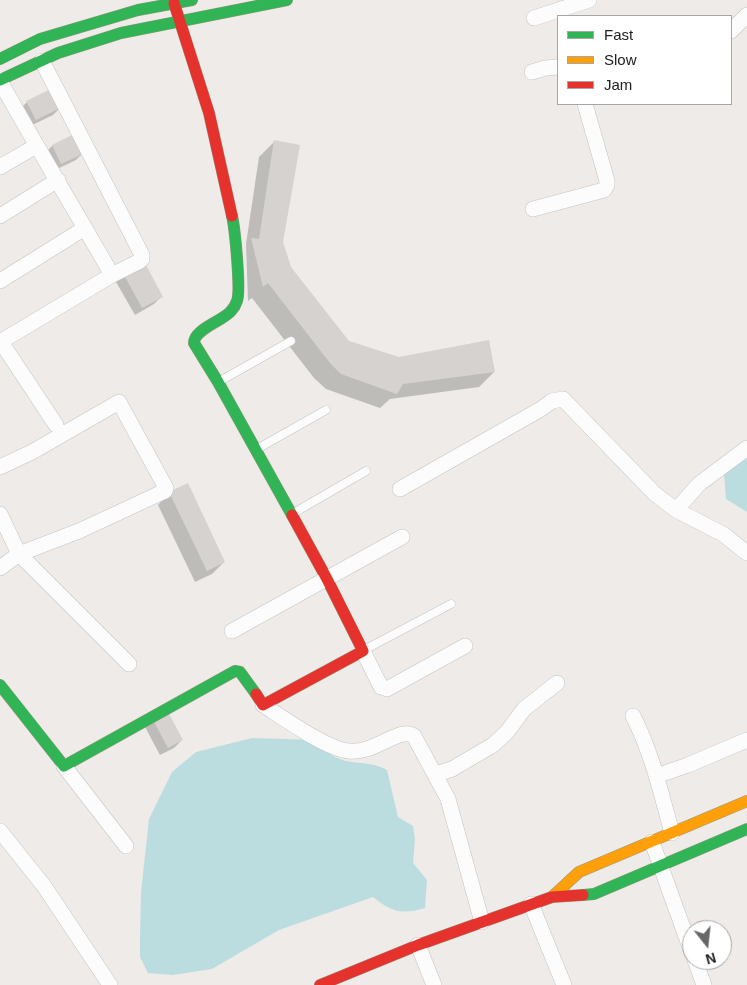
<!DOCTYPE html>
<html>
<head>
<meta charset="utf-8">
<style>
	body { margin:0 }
	#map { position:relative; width:747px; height:985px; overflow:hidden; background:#eeebe8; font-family:Helvetica,sans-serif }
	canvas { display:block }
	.legend { position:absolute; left:557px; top:15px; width:175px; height:90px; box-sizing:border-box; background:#fff; border:1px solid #a6a6a6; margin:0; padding:6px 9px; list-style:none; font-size:15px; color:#202020 }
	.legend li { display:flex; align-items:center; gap:10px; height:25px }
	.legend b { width:25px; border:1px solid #a6a6a6 }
	.north { position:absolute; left:682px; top:920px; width:50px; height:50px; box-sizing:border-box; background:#fff; border:1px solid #a6a6a6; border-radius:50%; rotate:164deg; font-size:14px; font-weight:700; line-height:20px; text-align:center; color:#202020 }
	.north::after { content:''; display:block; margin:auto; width:18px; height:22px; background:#686766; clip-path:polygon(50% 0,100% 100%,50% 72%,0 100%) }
</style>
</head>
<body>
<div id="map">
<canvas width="747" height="985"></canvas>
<ul class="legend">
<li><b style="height:6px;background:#30b455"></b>Fast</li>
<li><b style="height:6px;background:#ff9f0a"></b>Slow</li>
<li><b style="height:6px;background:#e5322d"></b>Jam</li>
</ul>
<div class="north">N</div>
</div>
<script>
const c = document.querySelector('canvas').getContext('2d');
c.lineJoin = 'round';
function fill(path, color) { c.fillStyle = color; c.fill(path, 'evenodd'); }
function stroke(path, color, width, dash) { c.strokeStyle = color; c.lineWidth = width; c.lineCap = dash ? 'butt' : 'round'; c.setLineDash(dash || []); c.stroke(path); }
fill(new Path2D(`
	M747 454V512L726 499 724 474Z
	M252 738 319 740C322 744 326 750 329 753 346 767 369 759 387 770L398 817 413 826 415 840 413 863 427 880 425 908C401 915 392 912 373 897L279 930 212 969 173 975 148 973 140 957V936L141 892 149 819 172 772 196 752Z`), '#bcdde0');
fill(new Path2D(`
	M27 102 61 107 53 115 28 127 19 110Z
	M274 142 282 243 289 268 348 342 399 358 494 372 479 387 390 399 380 408 326 389 314 378 252 298 248 301 246 244 259 157Z
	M52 146 83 153 76 160 53 171 45 153Z
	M124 274 162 296 154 304 135 315 116 282Z
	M169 493 224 562 212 574 195 582 158 505Z
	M152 720 182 740 174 748 160 755 145 727Z`), '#0003');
fill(new Path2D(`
	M53 88 62 107 36 120 26 101Z
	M76 133 85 153 61 164 52 145Z
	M274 140 300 145 283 242 291 267 349 341 399 357 489 340 495 372 403 384 397 394 341 374 330 363 268 283 263 287 251 238 259 239Z
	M144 261 163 297 142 308 123 273Z
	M188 483 225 562 207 571 169 492Z
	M167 710 183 740 168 748 152 718Z`), '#d5d2cf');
const lane = new Path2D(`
	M220 381 291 341
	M257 449 326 410
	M292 514 366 471
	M364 650 451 604`);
const street = new Path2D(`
	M534 18 589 0
	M731 31 747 15
	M42 61 142 255V259L140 261 112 275
	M532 72 545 68 558 67
	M0 81C36 146 75 210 112 275L0 342
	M0 167 36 146
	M533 209 604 190 607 185V181L585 104
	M0 216 58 180
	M0 281 85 228
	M1 342 56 425
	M0 467 32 452 119 402 166 488 165 491 79 531 19 554 0 568
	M400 489 541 409 552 401 563 399 655 494 676 510 723 534 747 553
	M676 510 699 484 747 448
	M0 514 19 554 129 664
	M232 631 402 537
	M363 651 381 687 387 689 465 646
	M263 705C282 717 328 750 349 751 370 753 384 739 403 734 408 733 411 734 414 736L448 799 482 922
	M633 716C652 753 661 793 672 833
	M64 766 126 846
	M436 774 452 769 493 745 507 732 524 709 557 683
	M656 776 688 765 747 740
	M0 831 44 886 110 985
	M652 842 692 953
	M531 904 564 985
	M418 945 434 985
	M695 960 704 985`);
const fast = new Path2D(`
	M0 59 40 39 138 10 192 0
	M0 80 58 53 121 33 287 0
	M232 216C235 229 241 291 237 301 236 304 233 309 231 311 223 321 194 329 194 343L218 382 292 515
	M0 685 64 766 235 671 240 672 256 694
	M583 895 594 894 747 829`);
const slow = new Path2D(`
	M552 897 579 872 747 801`);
const jam = new Path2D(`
	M174 3 209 113 232 216
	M256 694 263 705 363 651 327 579 292 515
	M320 985 418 945 552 897 583 895`);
stroke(lane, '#c5c4c3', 9);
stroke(street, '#c5c4c3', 16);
stroke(fast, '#999780', 12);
stroke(slow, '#999780', 12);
stroke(jam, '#999780', 12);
stroke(lane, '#fcfcfc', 8);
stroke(street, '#fcfcfc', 15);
stroke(fast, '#30b455', 11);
stroke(slow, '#ff9f0a', 11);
stroke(jam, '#e5322d', 11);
</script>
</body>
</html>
